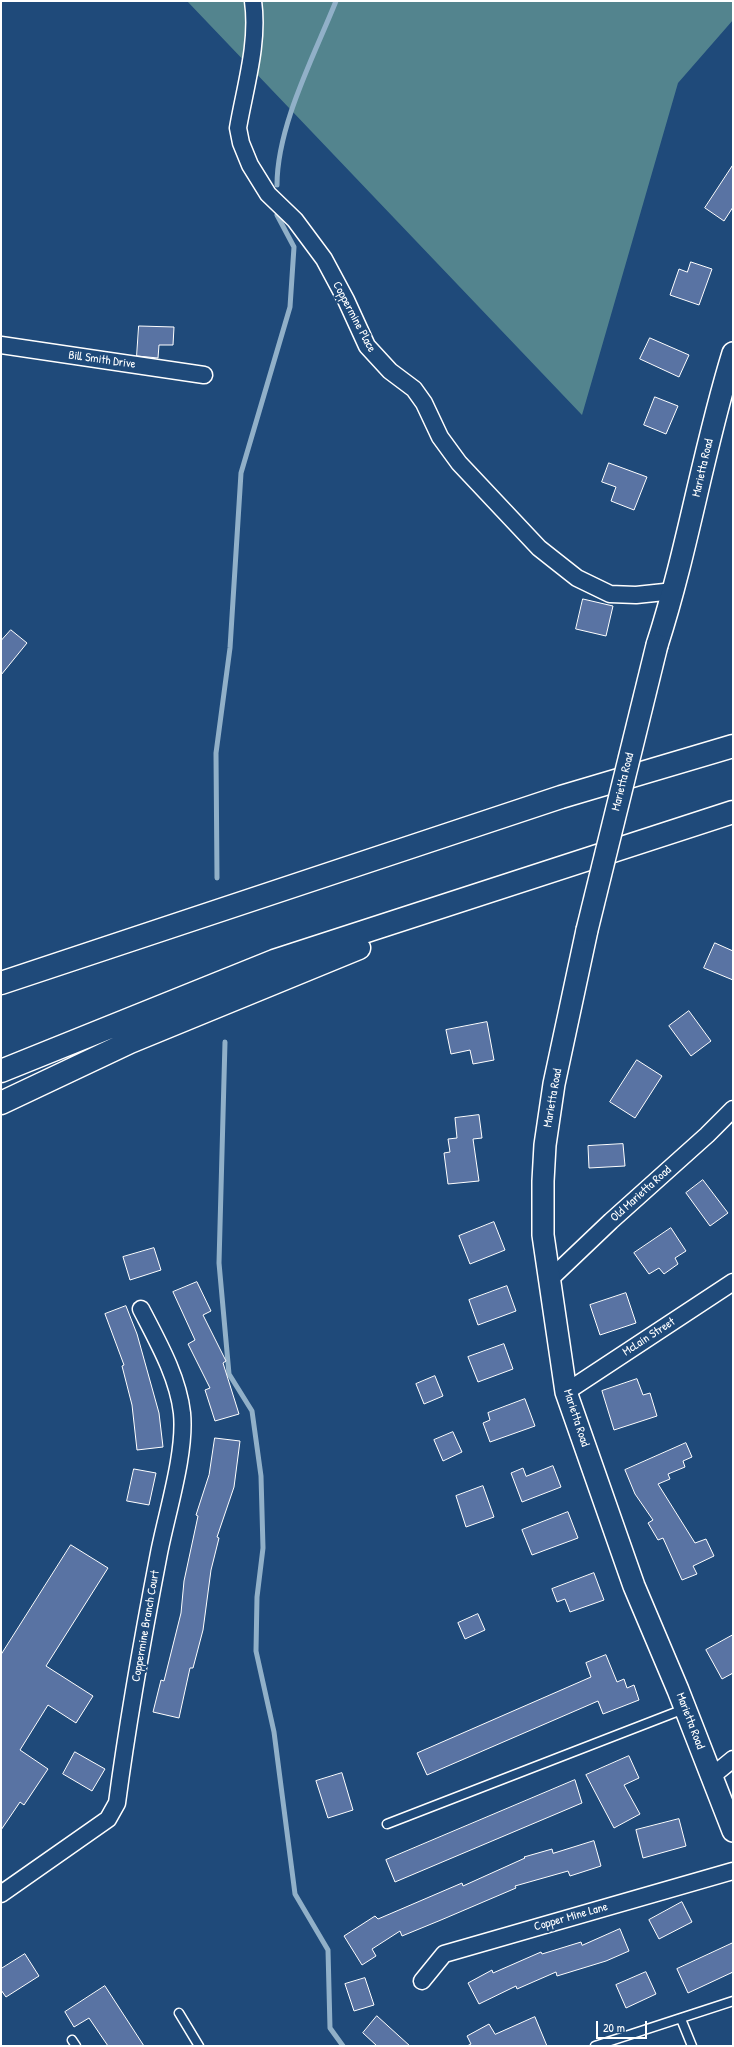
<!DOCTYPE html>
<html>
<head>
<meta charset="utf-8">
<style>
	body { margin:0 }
	#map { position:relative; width:734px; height:2047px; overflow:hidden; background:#1f4a7a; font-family:"Patrick Hand",sans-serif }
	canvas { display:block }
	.frame { position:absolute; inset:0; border:2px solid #fff; pointer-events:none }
	.scale { position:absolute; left:596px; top:2021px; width:51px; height:18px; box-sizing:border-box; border:2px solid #fff; border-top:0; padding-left:5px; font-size:12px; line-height:14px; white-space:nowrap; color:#fff; -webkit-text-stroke:3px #1f4a7a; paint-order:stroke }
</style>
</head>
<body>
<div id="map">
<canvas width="734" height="2047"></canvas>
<div class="frame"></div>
<div class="scale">20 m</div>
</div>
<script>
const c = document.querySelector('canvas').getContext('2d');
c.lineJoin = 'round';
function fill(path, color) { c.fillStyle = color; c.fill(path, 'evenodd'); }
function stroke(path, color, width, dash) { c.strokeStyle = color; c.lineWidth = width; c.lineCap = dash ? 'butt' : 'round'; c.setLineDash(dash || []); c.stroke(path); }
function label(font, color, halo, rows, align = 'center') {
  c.font = font + ' "Patrick Hand",sans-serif'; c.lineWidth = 4; c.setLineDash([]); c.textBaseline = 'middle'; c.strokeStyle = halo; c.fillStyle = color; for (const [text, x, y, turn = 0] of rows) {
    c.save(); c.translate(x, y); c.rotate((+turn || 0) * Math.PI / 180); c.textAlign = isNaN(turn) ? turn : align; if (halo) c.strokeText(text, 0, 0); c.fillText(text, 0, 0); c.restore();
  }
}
fill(new Path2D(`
	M187 1H733V20L678 83 582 415Z`), '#53848e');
stroke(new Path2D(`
	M277 185C277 126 314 56 336 1
	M217 878 216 753 230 648 241 473 290 307 294 247 277 215
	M225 1042 219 1263 229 1374 252 1411 261 1476 263 1548 257 1597 256 1651 274 1732 295 1894 328 1950 330 2028 343 2046`), '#91b0c8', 5);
const building = new Path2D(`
	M733 165V207L724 221 705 208Z
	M691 262 712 269 699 305 670 295 679 269 687 272Z
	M139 326 174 327 173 345H159L158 358 137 356Z
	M650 338 689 355 679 377 640 359Z
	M655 397 678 406 666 434 644 425Z
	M609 463 647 477 634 510 611 501 616 487 602 482Z
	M583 599 613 606 606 636 576 629Z
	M11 630 27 643 1 675V641Z
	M715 943 733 951V980L704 968Z
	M689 1011 711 1041 691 1056 669 1026Z
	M487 1022 494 1060 473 1064 470 1050 451 1054 446 1030Z
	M637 1060 662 1076 635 1118 610 1102Z
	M479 1115 482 1138 473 1139 479 1181 448 1184 444 1153 450 1152 448 1139 457 1138 455 1118Z
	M623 1144 625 1166 589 1168 588 1146Z
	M703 1180 728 1213 710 1226 686 1193Z
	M494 1222 505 1250 470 1264 459 1236Z
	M671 1228 686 1251 675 1258 678 1264 664 1274 659 1268 649 1274 634 1253Z
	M154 1248 161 1270 130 1280 123 1257Z
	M197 1282 211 1311 203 1315 226 1361 223 1363 239 1414 215 1421 205 1390 210 1388 188 1344 195 1340 173 1292Z
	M507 1286 516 1311 478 1325 469 1300Z
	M626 1293 636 1323 600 1335 590 1305Z
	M126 1306 137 1334 159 1413 163 1447 137 1450 132 1405 122 1366 124 1365 105 1314Z
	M504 1344 513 1369 478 1382 468 1357Z
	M435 1376 443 1396 424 1404 416 1384Z
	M637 1379 643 1395 650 1393 657 1416 614 1430 602 1391Z
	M525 1399 535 1426 490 1442 483 1423 490 1420 488 1413Z
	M453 1432 462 1452 443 1461 434 1440Z
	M215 1438 240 1441 234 1487 217 1537 219 1538 211 1570 203 1630 193 1668H190L179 1718 153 1712 161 1680 164 1681 181 1613 184 1581 198 1516 196 1515 209 1475Z
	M686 1443 692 1457 683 1461 685 1467 668 1474 670 1479 658 1484 695 1543 706 1539 714 1556 693 1566 697 1574 682 1580 663 1538 658 1540 648 1523 653 1520 635 1494 625 1470Z
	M553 1466 561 1487 522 1502 511 1473 523 1468 526 1476Z
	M134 1469 156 1473 149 1505 127 1501Z
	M483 1486 494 1517 466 1527 456 1496Z
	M568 1512 578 1538 532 1555 522 1530Z
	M71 1545 108 1568 46 1666 93 1696 76 1723 48 1705 20 1750 48 1769 24 1805 20 1802 1 1830V1655Z
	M594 1573 604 1600 570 1612 565 1599 557 1602 552 1589Z
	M478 1614 485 1630 465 1639 458 1623Z
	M733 1635V1673L722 1679 706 1650Z
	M606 1655 617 1682 624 1679 627 1688 634 1685 639 1700 603 1714 598 1701 427 1775 417 1753 591 1677 586 1663Z
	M75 1752 105 1769 92 1791 63 1774Z
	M629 1756 639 1778 624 1785 640 1814 614 1828 586 1775Z
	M342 1773 353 1810 328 1818 316 1781Z
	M575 1780 582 1803 395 1882 386 1860Z
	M679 1819 686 1846 643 1858 636 1830Z
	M594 1841 601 1866 570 1876 568 1871 515 1886 516 1888 441 1920 402 1936 400 1931 372 1949 376 1956 362 1965 344 1936 375 1916 378 1919 462 1883 463 1886 525 1858 524 1857 552 1849 553 1853Z
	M682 1902 692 1922 659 1939 649 1920Z
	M620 1929 629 1951 606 1961 557 1976 556 1972 517 1989 516 1986 479 2004 468 1983 492 1970 493 1973 541 1952 542 1954 581 1942 582 1945Z
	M733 1943V1972L688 1993 677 1969Z
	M25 1954 39 1976 6 1997 1 1990V1969Z
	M646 1972 656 1994 626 2008 616 1985Z
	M365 1978 374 2005 354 2011 345 1984Z
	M105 1986 144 2046H108L89 2018 74 2027 65 2012Z
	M377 2016 410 2046H377L363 2033Z
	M535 2017 547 2046H467L471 2044 467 2036 489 2024 495 2034Z`);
fill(building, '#5973a3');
stroke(building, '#fff', 1);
const service = new Path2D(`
	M387 1824 684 1709
	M179 2013 199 2046
	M681 2019 692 2046
	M72 2040 76 2046
	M595 2046 733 2001`);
const minor = new Path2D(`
	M253 1C259 43 245 87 238 128L241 143 250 165 268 194 295 220 324 259 346 300 367 346 390 371 414 389 424 403 440 437 459 463 539 548 577 578 610 594 636 595 674 591
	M1 345 204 375
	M549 1280 611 1221 707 1135 733 1109
	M566 1392 733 1282
	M711 1777 733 1759
	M1 1894 108 1819 117 1803C128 1719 143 1636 159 1553 167 1512 186 1453 182 1413 178 1377 158 1342 141 1309
	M422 1981 444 1954 733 1871`);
const tertiary = new Path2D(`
	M657 645C688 549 703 450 733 353
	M587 930 554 1084 545 1145 543 1181V1235L566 1392 634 1586 678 1690 733 1831`);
const motorway = new Path2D(`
	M1 983 561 797 733 746
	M1 1071 274 961 733 812
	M1 1103 130 1042 359 948`);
stroke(service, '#fff', 11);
stroke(minor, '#fff', 19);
stroke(tertiary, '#fff', 24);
stroke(motorway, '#fff', 25);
stroke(service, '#1f4a7a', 8);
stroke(minor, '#1f4a7a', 16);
stroke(tertiary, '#1f4a7a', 21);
stroke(motorway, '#1f4a7a', 22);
const tertiaryBridge = new Path2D(`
	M587 930 657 645`);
stroke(tertiaryBridge, '#fff', 24, []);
stroke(tertiaryBridge, '#1f4a7a', 21);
label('12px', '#fff', '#1f4a7a', [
	["Coppermine Place",354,317,62],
	["Bill Smith Drive",102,360,8],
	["Marietta Road",703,468,-77],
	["Marietta Road",623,782,-76],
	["Marietta Road",553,1098,-80],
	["Old Marietta Road",641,1194,-42],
	["McLain Street",649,1337,-33],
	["Marietta Road",576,1418,72],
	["Coppermine Branch Court",146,1626,-80],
	["Marietta Road",690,1721,69],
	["Copper Mine Lane",571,1917,-16]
]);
</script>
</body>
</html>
